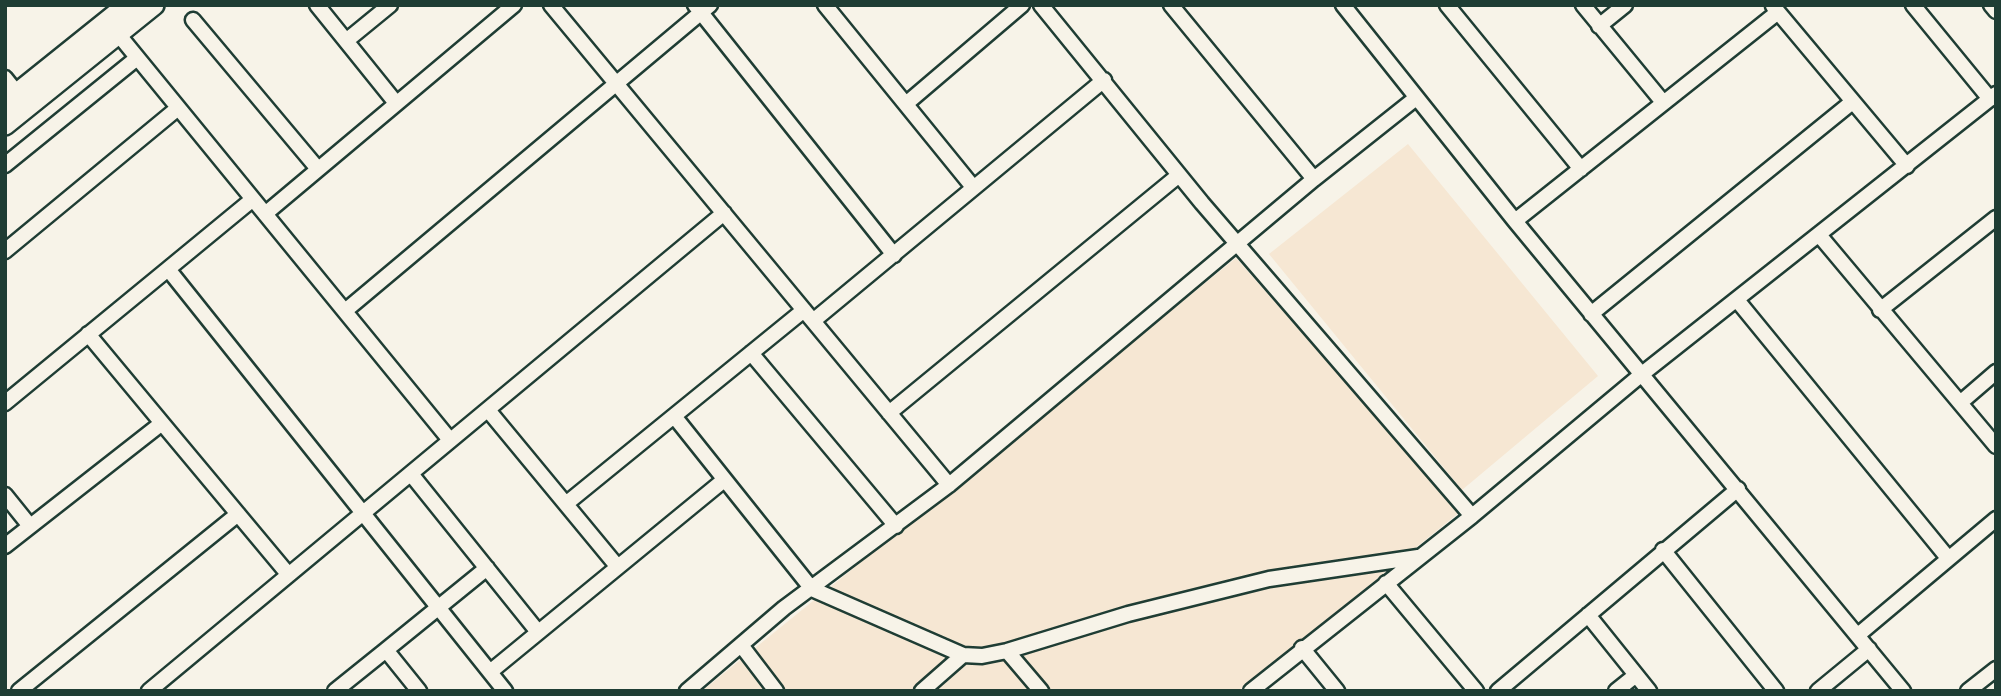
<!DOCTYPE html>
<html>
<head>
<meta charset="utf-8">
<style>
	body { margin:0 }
	#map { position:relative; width:2001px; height:696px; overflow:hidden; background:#f7f3e8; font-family:Kalam,sans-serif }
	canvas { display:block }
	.frame { position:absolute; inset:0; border:7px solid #1f3d34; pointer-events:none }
</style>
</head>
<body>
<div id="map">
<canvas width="2001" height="696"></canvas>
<div class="frame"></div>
</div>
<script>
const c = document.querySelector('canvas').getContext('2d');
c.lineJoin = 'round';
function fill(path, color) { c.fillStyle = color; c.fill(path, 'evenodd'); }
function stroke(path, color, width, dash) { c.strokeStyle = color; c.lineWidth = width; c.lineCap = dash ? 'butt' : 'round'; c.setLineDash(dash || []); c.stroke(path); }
fill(new Path2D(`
	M1408 144 1598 376 1462 490 1269 254Z
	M1236 258 1460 512 1238 691H702Z`), '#f6e7d3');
const street = new Path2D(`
	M317 5 396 103
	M551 5 949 485
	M695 5 894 255
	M825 5 973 187
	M1041 5 1202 203 1472 516
	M1171 5 1314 179
	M1343 5 1515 221 1903 691
	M1447 5 1581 169
	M1583 5 1662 101
	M1913 5 1990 99
	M1991 5 1996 11
	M1773 6 1907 166
	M193 20 318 169
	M1599 26 1625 5
	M118 34 450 440
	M346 41 390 5
	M5 78 17 93
	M907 103 1022 5
	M5 165 137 58
	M253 199 168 269 505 691
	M265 214 514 5
	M1515 221 1778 12
	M1820 236 1960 403 1996 372
	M5 251 178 108
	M1737 300 1948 558
	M1880 310 1996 218
	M345 311 710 5
	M1591 314 1851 103
	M813 321 1104 80
	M751 353 896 526
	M5 403 168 269
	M1960 403 1996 446
	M488 410 617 566
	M889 413 1179 175
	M674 416 812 589 963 655 982 656 1007 651 1128 614 1269 579 1418 557
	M162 423 288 574
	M411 474 538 632
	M5 495 30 526
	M567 503 804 310
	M5 546 162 423 88 334
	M1663 550 1776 691
	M1386 583 1476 691
	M1588 615 1649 691
	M1858 635 1996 519
	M741 645 776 691
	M1302 648 1337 691
	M1007 651 1041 691
	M490 672 724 480
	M19 691 238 514
	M149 691 724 213
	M335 691 386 650
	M419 691 386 650 487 568
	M687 691 784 608 949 485 1314 179 1416 98
	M922 691 963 655
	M1251 691 1472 516 1642 374 1996 94
	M1498 691 1738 489
	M1616 691 1636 675
	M1818 691 1869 649
	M1968 691 1996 669`);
const secondary = new Path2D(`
	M5 103 127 5
	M5 125 154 5`);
stroke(street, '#1f3d34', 19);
stroke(secondary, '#1f3d34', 24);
stroke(street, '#f7f3e8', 14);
stroke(secondary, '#f7f3e8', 19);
</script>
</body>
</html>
